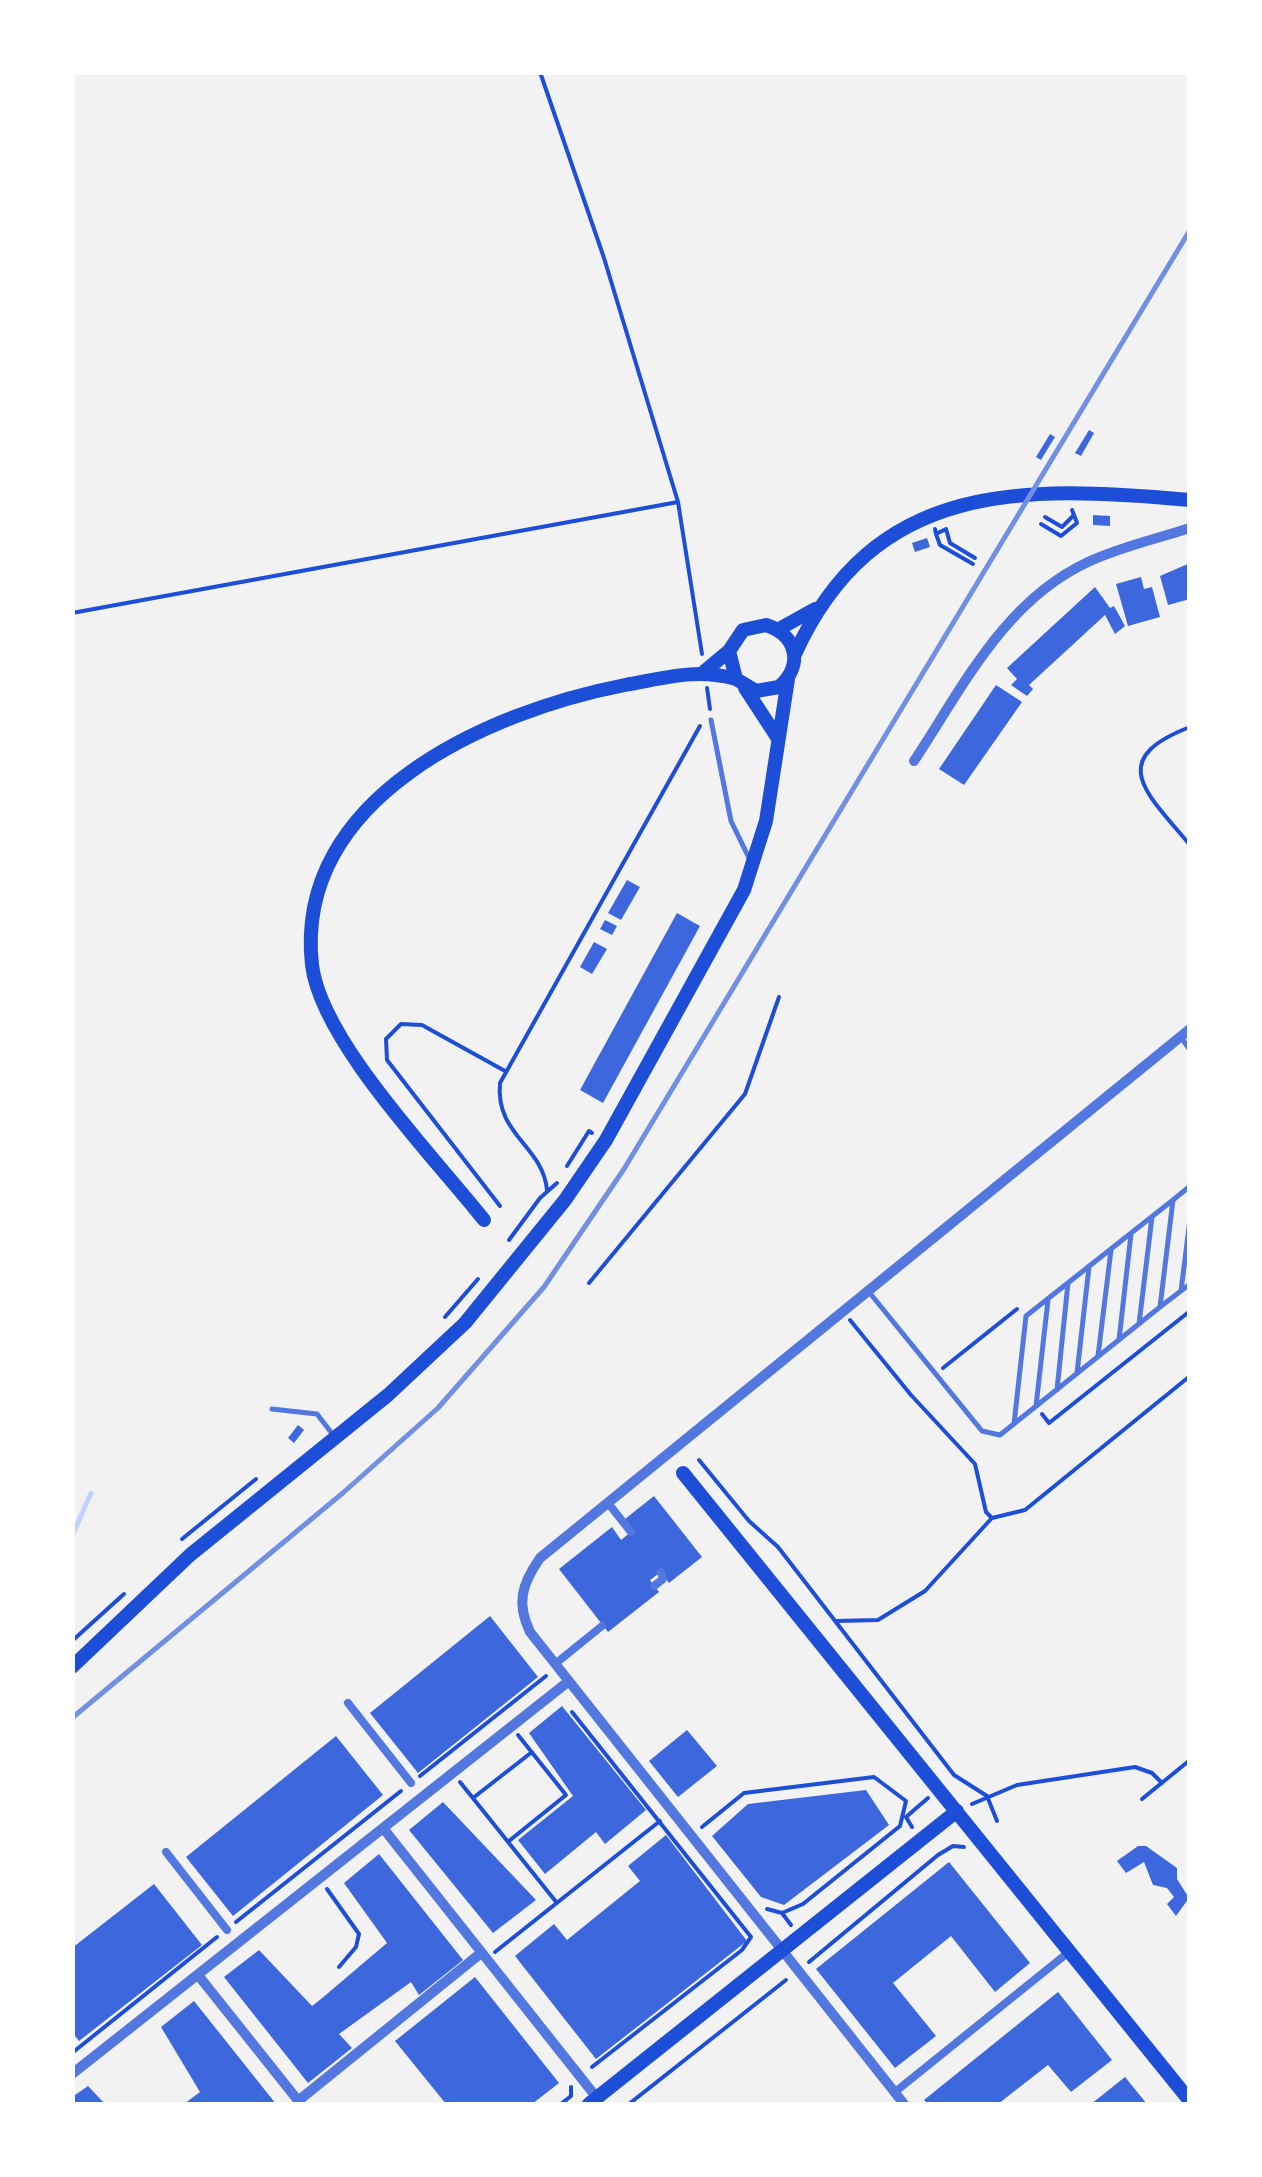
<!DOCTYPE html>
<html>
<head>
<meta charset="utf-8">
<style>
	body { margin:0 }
	#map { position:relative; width:1262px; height:2177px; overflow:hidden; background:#f2f2f2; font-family:Commissioner,sans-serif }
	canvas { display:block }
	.frame { position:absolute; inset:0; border:75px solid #fff; pointer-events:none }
</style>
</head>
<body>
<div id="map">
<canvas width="1262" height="2177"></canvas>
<div class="frame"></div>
</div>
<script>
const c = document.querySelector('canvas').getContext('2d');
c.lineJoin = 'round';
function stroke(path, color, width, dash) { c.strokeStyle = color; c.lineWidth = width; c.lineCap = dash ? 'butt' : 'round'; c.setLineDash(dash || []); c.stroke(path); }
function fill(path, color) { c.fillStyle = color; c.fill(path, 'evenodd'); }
stroke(new Path2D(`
	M72 1536 91 1493`), '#bfd3fe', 5);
fill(new Path2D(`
	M1089 430 1094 433 1081 456 1075 453Z
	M1050 434 1055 437 1041 460 1036 457Z
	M1093 515 1110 516V526L1093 525Z
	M927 538 930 547 915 552 912 543Z
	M1190 563V599L1168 605 1160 576Z
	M1141 577 1144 589 1152 587 1160 617 1128 626 1116 584Z
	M1095 587 1110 608 1114 606 1125 626 1115 634 1105 615 1029 685 1033 689 1027 696 1011 685 1017 679 1007 668Z
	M996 685 1022 702 964 785 939 769Z
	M627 880 640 887 621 920 608 913Z
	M677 913 700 926 603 1103 580 1090Z
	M605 920 617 926 612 935 600 929Z
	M594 942 607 949 592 974 580 967Z
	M298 1425 304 1430 294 1443 288 1438Z
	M654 1496 702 1557 669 1583 661 1572 650 1580 659 1592 608 1632 559 1569 612 1527 621 1540 631 1532 625 1519Z
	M490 1616 538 1677 418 1773 370 1713Z
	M562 1706 646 1810 605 1844 596 1832 545 1874 518 1840 573 1796 529 1733Z
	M687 1730 717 1766 678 1797 649 1761Z
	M336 1736 383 1795 233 1916 186 1857Z
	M866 1790 889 1825 784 1905 761 1897 712 1836 748 1804Z
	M443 1802 536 1900 493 1933 409 1830Z
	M666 1835 747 1941 596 2059 515 1956 554 1924 567 1940 640 1881 628 1866Z
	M1138 1846H1146L1177 1868V1879L1189 1898 1176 1916 1167 1904 1174 1897 1167 1888 1153 1885 1144 1862 1126 1873 1117 1861Z
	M379 1854 463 1960 419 1995 411 1982 339 2034 352 2048 308 2083 224 1977 259 1950 312 2006 321 1999 387 1943 344 1883Z
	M949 1862 1030 1963 995 1992 951 1936 893 1983 936 2036 895 2068 816 1969Z
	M154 1884 202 1945 79 2041 72 2032V1948Z
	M475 1977 559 2083 532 2104H446L395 2041Z
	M1058 1992 1112 2060 1071 2092 1048 2065 998 2104H928L924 2100Z
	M194 2001 276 2104H184L200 2092 161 2027Z
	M1125 2077 1147 2104H1091Z
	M88 2086 105 2104H72V2097Z`), '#3d67dc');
stroke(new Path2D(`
	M540 72 604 258 678 502 702 654
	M1045 517 1062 527 1074 515 1072 510
	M1041 524 1061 536 1077 523 1074 515
	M935 529 936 534 946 529 950 543 975 558
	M936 534 940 545 973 564
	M72 613 678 502
	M707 688 710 709
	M1190 727C1104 760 1148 794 1190 845
	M567 1166 589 1131 592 1133
	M547 1190C543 1146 495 1135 500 1083L700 726
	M500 1206 387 1060 386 1039 401 1024 422 1025 505 1071
	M509 1240 540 1198 557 1183
	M589 1283 745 1094 779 997
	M445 1317 478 1279
	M850 1320 911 1395 975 1464 986 1512 992 1518 1025 1510 1190 1376
	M943 1368 1017 1309
	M1042 1414 1049 1423 1190 1311
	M699 1460 749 1521 778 1547 954 1775 987 1796 997 1821
	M182 1539 256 1479
	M836 1621 878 1620 925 1591 991 1519
	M72 1641 124 1594
	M572 1712 751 1937 742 1950 592 2067
	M420 1776 546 1676
	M460 1782 557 1903
	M473 1798 532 1752
	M1142 1799 1190 1760
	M972 1804 1017 1785 1135 1767 1152 1773 1162 1783
	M702 1827 744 1793 874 1777 906 1801 900 1826 803 1904 782 1913
	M912 1827 906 1817 928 1798
	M509 1841 566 1795 518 1735
	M327 1889 359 1934 356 1947 339 1967
	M767 1909 782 1913 791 1925
	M236 1922 401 1791
	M495 1952 660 1821
	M809 1962 938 1855 953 1846 964 1847
	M72 2053 217 1937
	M561 2104 571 2096V2087
	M629 2104 786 1980`), '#1d4ed8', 4);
stroke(new Path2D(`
	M711 720 731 821 750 860
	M1180 1036 1190 1050
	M1181 1291 1190 1219
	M869 1292 982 1431 1000 1435 1160 1307 1173 1200 1190 1186
	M1160 1307 1190 1284
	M1139 1324 1152 1217
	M1119 1340 1131 1234
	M1098 1356 1111 1250
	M1077 1373 1089 1267
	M1057 1390 1068 1283
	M1036 1406 1048 1300
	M272 1409 317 1414 334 1436
	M1014 1424 1026 1316 1173 1200`), '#5277de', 5);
stroke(new Path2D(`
	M608 1503 631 1532
	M654 1586 663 1579 661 1572
	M555 1664 602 1626
	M348 1703 411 1783
	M166 1852 227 1930
	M895 2092 1070 1951`), '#5277de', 8);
stroke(new Path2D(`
	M914 761C963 687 1004 601 1088 562 1120 547 1156 539 1190 528
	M383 1828 597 2098
	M198 1975 300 2103
	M72 2074 569 1681
	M298 2101 481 1953
	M904 2104 530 1632C516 1603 522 1584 540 1558L1190 1029`), '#5277de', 10);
stroke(new Path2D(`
	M779 629 815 609
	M795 654C874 480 1023 485 1190 500
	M705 671 729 651 743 630 766 625C797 635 804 665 779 687L756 691 736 679 729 651
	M745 688 777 737
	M484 1220C435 1158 321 1041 312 965 293 797 490 711 625 685 666 678 695 668 736 679
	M683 1473 1190 2101
	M72 1667 190 1555 388 1395 465 1323 565 1200 606 1140 744 890 766 821 788 679
	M589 2104 957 1811`), '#1d4ed8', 14);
stroke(new Path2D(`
	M72 1718 344 1492 438 1408 544 1287 624 1169 1190 230`), '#7290e2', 5);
</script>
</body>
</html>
